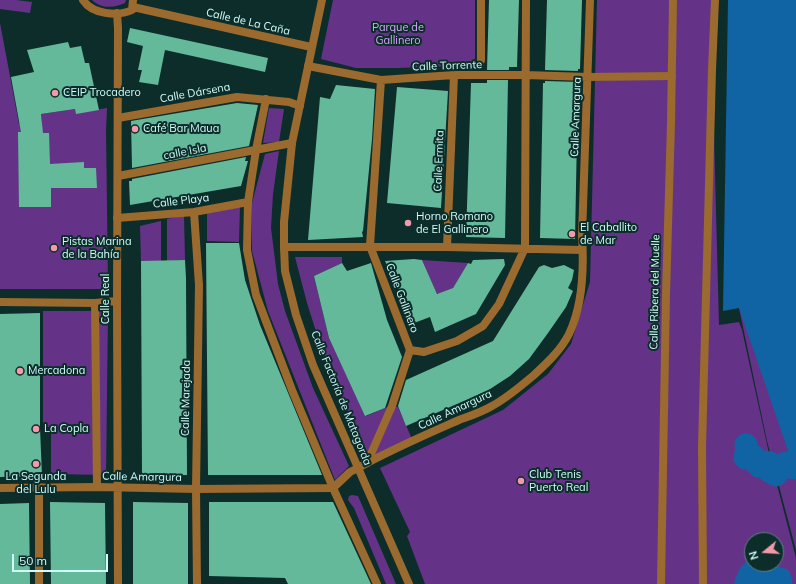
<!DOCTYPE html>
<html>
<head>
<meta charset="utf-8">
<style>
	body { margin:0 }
	#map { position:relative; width:796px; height:584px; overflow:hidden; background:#0d2d2a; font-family:Mulish,sans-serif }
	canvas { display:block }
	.north { position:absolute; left:744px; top:532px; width:40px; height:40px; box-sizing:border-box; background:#0d2d2a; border:1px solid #5b807d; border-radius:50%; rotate:252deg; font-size:11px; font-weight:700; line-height:16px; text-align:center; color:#d0fdf9 }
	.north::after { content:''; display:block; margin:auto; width:14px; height:18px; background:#f39aaa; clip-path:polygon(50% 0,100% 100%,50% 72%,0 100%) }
	.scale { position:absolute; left:12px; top:554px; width:96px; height:18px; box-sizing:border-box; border:2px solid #d0fdf9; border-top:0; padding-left:5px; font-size:12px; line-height:14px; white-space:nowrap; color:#d0fdf9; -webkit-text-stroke:3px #0d2d2a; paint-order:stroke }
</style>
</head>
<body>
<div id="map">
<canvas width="796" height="584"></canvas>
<div class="north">N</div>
<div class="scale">50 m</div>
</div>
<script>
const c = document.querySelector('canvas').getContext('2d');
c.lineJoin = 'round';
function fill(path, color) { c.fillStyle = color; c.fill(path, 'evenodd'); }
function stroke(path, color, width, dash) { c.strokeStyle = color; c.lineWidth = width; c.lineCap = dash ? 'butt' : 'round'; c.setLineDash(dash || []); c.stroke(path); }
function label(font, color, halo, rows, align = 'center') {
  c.font = font + ' Mulish,sans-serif'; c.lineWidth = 4; c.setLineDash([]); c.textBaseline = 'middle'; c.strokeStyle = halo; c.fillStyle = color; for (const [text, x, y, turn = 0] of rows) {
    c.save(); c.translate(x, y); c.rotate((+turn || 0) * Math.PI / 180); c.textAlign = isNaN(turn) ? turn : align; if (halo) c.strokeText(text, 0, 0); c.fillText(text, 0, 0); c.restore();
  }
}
fill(new Path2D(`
	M0 0H16L32 2 30 13 0 9Z
	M92 0H126L125 3C114 8 101 9 92 0Z
	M333 0H475V65L397 68H356L321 59Z
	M597 0H713L711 22 719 325 739 322 742 330 770 458 796 558V584H425L407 536 410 532 380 468 503 410 548 374 571 344 590 282ZM752 540H776V564H752Z
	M0 23 19 124 42 123 41 114 75 109 77 113 107 108 106 130 108 289H0Z
	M269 108 284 109 279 142 263 143Z
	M279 151 273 194 271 228 278 284 285 311 313 388 349 466 335 480 268 311 252 251V203L265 154Z
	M796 191V550L767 441 739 308Z
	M240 206 239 242 207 241V213Z
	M184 215 185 260 167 261V219Z
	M161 221V261H141L140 226Z
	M295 257H342V263L314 276 329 338 366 416 390 406 398 407 412 439 368 458 321 347 307 303Z
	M422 260 468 263 453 288 438 294 436 292Z
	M43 311H108L106 475 51 474V427H43Z
	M352 495 358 496 396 584H386L354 508 348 500 349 496Z`), '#643388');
fill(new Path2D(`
	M728 0H796V469L794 468 739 308 723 311Z`), '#1164a4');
stroke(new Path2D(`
	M746 445 747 452 745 457 746 458 748 455 753 456 755 462 759 466 765 462 770 463 769 471 776 475 786 463H790L794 468
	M746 583 750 574 754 571C763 572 771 577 780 579L781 584`), '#1164a4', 23);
fill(new Path2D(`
	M489 0H519L517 67H509V70H487Z
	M547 0H582L580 69H578V71L545 70Z
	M130 28 268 58 265 72 165 50 158 85 139 82 142 70H138L143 46 127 42Z
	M68 42 70 48 81 46 85 63H89L99 110 76 114 75 109 41 114 43 133H49L50 164 84 162V168H96L97 188H51V207H19L18 132H21L11 77 34 72 27 50Z
	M487 80H508L505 238 466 237 471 83H487Z
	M545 81 578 82 575 239 540 238 543 83H545Z
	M336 85 375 89 372 139 363 231 362 232 363 237 308 240 320 97 330 99Z
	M397 87 448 91 441 208 387 203Z
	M237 103 258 105 249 146 132 168 131 121Z
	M246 157 245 161H248L241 186 130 205 129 181H132V179Z
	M206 243H239L245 280 260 325 322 475H208Z
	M414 259 422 260 437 294 453 288 468 263 471 264 473 260 504 259 505 265 476 314 435 332 430 317 414 323 385 261Z
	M185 260 186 278 187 475 142 476 141 261Z
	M342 263 347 271 371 263 387 320 402 357 385 408 365 416 329 338 314 276Z
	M544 265 552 268 564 265 574 270 572 280 568 288 573 291 566 307 548 333 529 359 510 376 487 391 406 426 398 406 406 380 493 341 539 267Z
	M40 313V428L42 476 0 477V314Z
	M50 502 105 503 106 584H51Z
	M133 502 188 503V584H133Z
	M209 502H333L371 584H288L285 578 209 576Z
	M29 503 30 584H0V504Z`), '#65b99b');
stroke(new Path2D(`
	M481 0V60
	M95 303 97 487
	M367 463 392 406 410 350
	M703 584 702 447 712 70 715 0`), '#9b6a2e', 8);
stroke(new Path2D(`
	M308 66 381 80 454 75H525L588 77 672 76
	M381 80 370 246 410 350 424 352 457 341 483 326 499 304 525 248 526 0
	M266 99 256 150 248 202 247 250 256 295 292 390 333 488 377 584
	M118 118 237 97 289 102 300 106
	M118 176 292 143
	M194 212 199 285 196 489 197 584
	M117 218 194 212 248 202
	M284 247H447L582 250
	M447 247 454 75
	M358 468C390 450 425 435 459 420 470 416 482 412 492 406 507 398 521 386 534 375 547 363 561 350 569 334 583 305 584 267 582 236L590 0
	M39 584V487`), '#9b6a2e', 8);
stroke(new Path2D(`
	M83 0C92 14 117 17 132 10L133 0
	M322 0 292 143 284 222V247L285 271 296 315 313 365 409 584
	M133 7 311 47
	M117 13 118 28 117 301 118 584
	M0 302 95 303 117 301
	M0 488 97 487 196 489 333 488 350 472 358 468
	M661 584 666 294 671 123 673 0`), '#9b6a2e', 8);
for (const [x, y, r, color] of [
	[55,93,4,"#f39aaa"],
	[135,129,4,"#f39aaa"],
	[408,223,4,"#f39aaa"],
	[572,234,4,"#f39aaa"],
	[54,248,4,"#f39aaa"],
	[20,371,4,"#f39aaa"],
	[36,429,4,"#f39aaa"],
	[36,464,4,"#f39aaa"],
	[521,481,4,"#f39aaa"]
]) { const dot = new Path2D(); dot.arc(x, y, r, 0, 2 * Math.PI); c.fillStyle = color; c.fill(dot); stroke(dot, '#0d2d2a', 1.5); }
label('11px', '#d0fdf9', '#0d2d2a', [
	["Calle de La Caña",248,22,13],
	["Calle Torrente",447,66,-2],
	["Calle Dársena",195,93,-10],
	["Calle Amargura",576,117,-88],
	["calle Isla",185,152,-11],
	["Calle Ermita",439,161,-88],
	["Calle Playa",181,201,-7],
	["Calle Ribera del Muelle",655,292,-89],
	["Calle Gallinero",402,298,69],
	["Calle Real",106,299,-90],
	["Calle Marejada",186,398,-89],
	["Calle Factoría de Matagorda",341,398,68],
	["Calle Amargura",455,410,-25],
	["Calle Amargura",142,477,1]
]);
label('11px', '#d3abf7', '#0d2d2a', [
	["Parque de",398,28],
	["Gallinero",398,41]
]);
label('11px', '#d0fdf9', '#0d2d2a', [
	["CEIP Trocadero",63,93],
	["Café Bar Maua",143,129],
	["Horno Romano",416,217],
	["de El Gallinero",416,230],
	["El Caballito",580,228],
	["de Mar",580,241],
	["Pistas Marina",62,242],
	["de la Bahía",62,255],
	["Mercadona",28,371],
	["La Copla",44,429],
	["Club Tenis",529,475],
	["Puerto Real",529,488],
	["La Segunda",36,477,"center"],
	["del Lulu",36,490,"center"]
], 'left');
</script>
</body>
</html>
